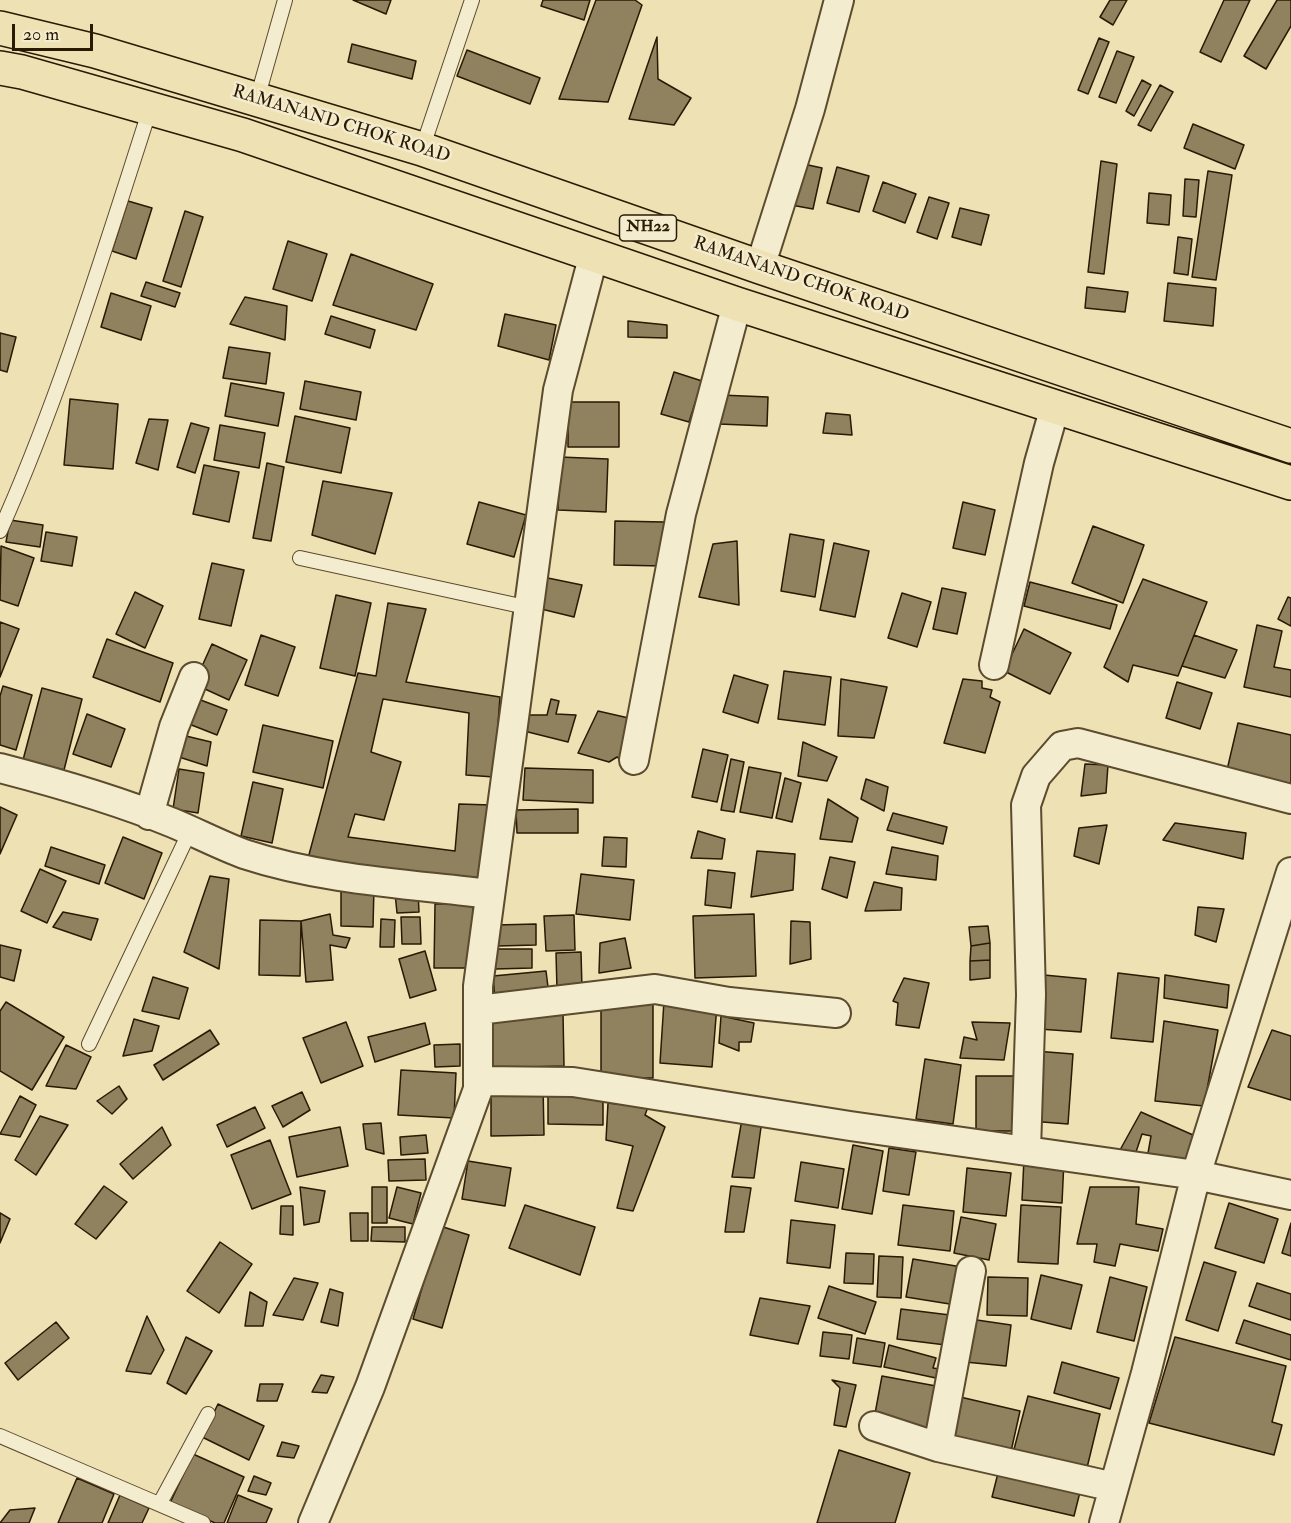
<!DOCTYPE html>
<html>
<head>
<meta charset="utf-8">
<style>
	body { margin:0 }
	#map { position:relative; width:1291px; height:1523px; overflow:hidden; background:#eee1b3; font-family:"IM FELL Double Pica",serif }
	canvas { display:block }
	.scale { position:absolute; left:12px; top:24px; width:81px; height:27px; box-sizing:border-box; border:3px solid #2a1903; border-top:0; padding-left:8px; font-size:18px; line-height:21px; white-space:nowrap; color:#2a1903; -webkit-text-stroke:4px #f4ecce; paint-order:stroke }
</style>
</head>
<body>
<div id="map">
<canvas width="1291" height="1523"></canvas>
<div class="scale">20 m</div>
</div>
<script>
const c = document.querySelector('canvas').getContext('2d');
c.lineJoin = 'round';
function fill(path, color) { c.fillStyle = color; c.fill(path, 'evenodd'); }
function stroke(path, color, width, dash) { c.strokeStyle = color; c.lineWidth = width; c.lineCap = dash ? 'butt' : 'round'; c.setLineDash(dash || []); c.stroke(path); }
function label(font, color, halo, rows, align = 'center') {
  c.font = font + ' "IM FELL Double Pica",serif'; c.lineWidth = 5; c.setLineDash([]); c.textBaseline = 'middle'; c.strokeStyle = halo; c.fillStyle = color; for (const [text, x, y, turn = 0] of rows) {
    c.save(); c.translate(x, y); c.rotate((+turn || 0) * Math.PI / 180); c.textAlign = isNaN(turn) ? turn : align; if (halo) c.strokeText(text, 0, 0); c.fillText(text, 0, 0); c.restore();
  }
}
const building = new Path2D(`
	M353 0H391L386 14Z
	M543 0H590L584 20 541 6Z
	M596 0H635L642 5 608 102 559 99Z
	M1110 0H1127L1113 25 1100 17Z
	M1224 0H1250L1221 62 1200 52Z
	M1277 0H1291V26L1266 69 1244 56Z
	M657 37 658 79 691 98 674 125 629 119Z
	M1099 38 1109 42 1088 94 1078 90Z
	M352 44 416 61 412 79 348 62Z
	M467 50 540 78 530 104 457 76Z
	M1117 51 1134 57 1116 103 1099 97Z
	M1142 80 1151 85 1134 116 1126 111Z
	M1160 85 1173 92 1151 131 1138 125Z
	M1193 124 1244 145 1235 169 1184 148Z
	M1101 161 1117 164 1104 274 1088 272Z
	M799 163 822 168 813 209 791 205Z
	M837 167 869 176 859 212 827 203Z
	M1208 171 1232 175 1216 280 1192 277Z
	M1185 179 1199 180 1196 217 1183 216Z
	M883 182 916 194 905 223 873 211Z
	M1149 193 1171 195 1169 225 1147 223Z
	M929 197 949 203 937 239 917 232Z
	M128 201 152 208 136 259 112 251Z
	M960 208 989 215 981 245 952 237Z
	M185 211 203 217 181 287 163 281Z
	M1178 237 1192 239 1188 275 1174 273Z
	M288 241 327 254 312 301 273 289Z
	M351 254 433 284 416 330 333 305Z
	M146 282 180 293 175 307 141 296Z
	M1168 283 1216 288 1213 326 1164 321Z
	M1087 287 1128 292 1125 312 1085 308Z
	M111 293 151 306 141 340 101 327Z
	M245 297 287 306 285 340 230 324Z
	M505 314 556 325 549 360 498 346Z
	M331 316 375 330 370 348 325 334Z
	M628 321 667 325V338L628 337Z
	M0 333 16 337 7 372 0 370Z
	M229 347 270 353 266 384 223 378Z
	M674 372 702 381 689 422 661 414Z
	M305 381 361 392 356 420 300 409Z
	M231 383 284 393 278 426 225 416Z
	M720 395 768 397 767 426 719 424Z
	M70 399 118 404 113 469 64 465Z
	M568 402H619V447H568Z
	M826 413 850 415 852 435 823 433Z
	M295 416 350 428 341 473 286 462Z
	M149 419 168 420 158 470 136 463Z
	M191 423 209 428 195 473 177 467Z
	M220 425 265 433 259 468 214 460Z
	M560 457 608 459 606 512 558 510Z
	M267 463 284 467 271 541 253 538Z
	M204 465 239 472 229 522 193 514Z
	M323 481 392 493 375 554 312 535Z
	M479 502 526 515 514 557 467 544Z
	M963 502 995 510 985 555 953 548Z
	M10 520 43 525 40 547 6 542Z
	M615 521 664 522 663 566 614 565Z
	M1093 526 1144 545 1123 603 1072 583Z
	M46 532 77 537 72 566 41 561Z
	M790 534 824 540 815 597 781 591Z
	M737 541 739 605 699 597 713 544Z
	M834 543 869 551 855 617 820 610Z
	M1 546 34 558 18 606 0 600Z
	M212 563 244 570 231 626 199 619Z
	M543 577 582 585 574 617 537 608Z
	M1143 579 1207 602 1178 676 1133 665 1128 682 1104 667Z
	M1030 582 1117 605 1110 629 1024 606Z
	M942 588 966 593 957 634 933 629Z
	M135 592 163 606 145 648 116 634Z
	M902 593 931 602 917 647 888 638Z
	M336 595 371 603 355 676 320 668Z
	M1288 597 1291 598V626L1278 619Z
	M388 603 426 609 406 682 500 697 494 777 466 775 469 713 383 699 371 752 401 762 384 820 355 814 348 837 455 851 459 804 491 805 481 885 307 862 358 673 376 676Z
	M0 622 19 629 0 677Z
	M1257 625 1282 631 1274 667 1291 670V697L1244 687Z
	M1024 629 1071 653 1050 694 1004 671Z
	M261 635 295 647 278 696 245 685Z
	M1194 635 1237 650 1225 678 1182 666Z
	M107 639 173 663 160 702 93 677Z
	M212 644 247 660 229 700 194 684Z
	M784 671 831 677 825 725 778 719Z
	M734 675 768 685 758 723 723 712Z
	M841 679 887 687 874 738 838 736Z
	M963 679 982 681V688L992 690 990 697 1000 702 985 753 944 743Z
	M1177 682 1212 693 1200 729 1166 718Z
	M3 686 32 695 16 750 0 745V696Z
	M42 688 82 699 64 770 23 760Z
	M198 699 227 710 217 735 189 724Z
	M551 699 559 701 556 714 576 715 568 742 524 731 522 715H547Z
	M598 711 633 719 625 764 617 757 609 762 578 753Z
	M87 714 125 729 111 767 73 754Z
	M1238 723 1291 735V784L1227 770Z
	M263 725 333 741 323 788 253 772Z
	M186 736 211 742 207 766 179 757Z
	M803 742 837 757 827 781 798 776Z
	M703 749 728 755 717 802 692 797Z
	M731 759 744 762 734 812 721 810Z
	M1085 764 1108 765 1106 793 1081 796Z
	M749 767 781 773 772 818 740 812Z
	M525 768 593 770V803L523 800Z
	M179 769 204 773 198 813 173 809Z
	M785 778 801 783 792 822 776 818Z
	M866 779 888 787 884 811 861 799Z
	M253 782 283 789 272 843 241 836Z
	M828 799 858 818 852 842 820 839Z
	M0 807 17 815 0 854Z
	M578 809V833H517L516 810Z
	M893 813 947 827 943 844 887 830Z
	M1175 823 1246 833 1243 859 1163 840Z
	M1107 825 1099 864 1074 856 1079 828Z
	M698 831 725 839 722 859 691 858Z
	M123 837 162 853 144 899 105 883Z
	M604 837 627 838 626 867 602 866Z
	M51 847 105 865 99 884 45 866Z
	M892 847 938 856 936 880 886 874Z
	M757 851 795 854 793 890 751 897Z
	M830 857 855 862 847 898 822 889Z
	M40 869 66 881 47 923 21 911Z
	M708 870 735 873 731 908 705 905Z
	M581 874 634 880 630 920 576 914Z
	M210 876 229 879 219 969 184 952Z
	M874 882 902 888 901 910 865 911Z
	M341 886 374 887 373 927 341 926Z
	M418 891 419 912 397 913 395 893Z
	M435 904H473V968H434Z
	M1198 907 1224 909 1216 942 1195 935Z
	M63 912 98 919 91 940 53 927Z
	M330 914 333 935 350 938 346 948 330 945 333 980 306 982 301 921Z
	M754 914 756 976 695 978 693 916Z
	M574 915 575 950 546 951 544 916Z
	M401 917H420L421 944H402Z
	M381 919 395 920 394 947H380Z
	M260 920 301 921 300 976 259 975Z
	M791 921 810 922 811 959 790 964Z
	M536 924V945L497 946 496 925Z
	M988 926 990 943 971 946 969 927Z
	M625 938 631 968 599 973 600 943Z
	M990 943V960L970 961 971 946Z
	M0 945 21 950 14 981 0 977Z
	M494 949H532V968L495 969Z
	M425 951 436 990 410 998 399 959Z
	M581 952 582 989 557 990 556 953Z
	M990 960V978L970 980V961Z
	M546 971 549 995 495 1000 493 976Z
	M1118 973 1159 978 1153 1042 1111 1038Z
	M1044 975 1086 979 1081 1032 1039 1029Z
	M1165 975 1229 985 1227 1008 1164 998Z
	M153 977 188 988 179 1019 142 1011Z
	M904 978 929 983 919 1028 896 1025 898 1003 893 1001Z
	M664 1001 717 1005 712 1067 660 1063Z
	M6 1002 64 1037 32 1090 0 1071V1011Z
	M601 1003H653V1078H601Z
	M563 1013 564 1066 491 1068 490 1015Z
	M721 1016 754 1023 751 1042H739V1051L719 1043Z
	M134 1019 159 1026 152 1051 123 1056Z
	M1164 1021 1218 1030 1204 1106 1155 1101Z
	M346 1022 363 1066 321 1083 303 1038Z
	M972 1022 1010 1023 1004 1060 960 1058 964 1037 977 1040Z
	M425 1023 430 1044 375 1062 368 1037Z
	M210 1030 219 1044 163 1080 154 1065Z
	M1272 1030 1291 1036V1100L1248 1087Z
	M460 1044V1066L435 1067 434 1045Z
	M66 1045 91 1057 76 1089 46 1086Z
	M1035 1051 1073 1054 1068 1124 1030 1121Z
	M925 1059 961 1065 953 1124 916 1119Z
	M401 1070 456 1073 454 1118 398 1115Z
	M976 1076H1021V1131H976Z
	M543 1085 544 1135 491 1136V1086Z
	M119 1086 127 1099 112 1114 97 1101Z
	M548 1088H603V1125L548 1124Z
	M302 1092 310 1110 283 1127 272 1106Z
	M20 1096 36 1105 20 1137 0 1134Z
	M608 1103 648 1107 645 1115 665 1127 633 1211 617 1208 633 1146 606 1140Z
	M255 1107 265 1128 227 1147 217 1125Z
	M1141 1112 1193 1135 1185 1164 1147 1159 1151 1136 1142 1134 1135 1155 1120 1150Z
	M40 1116 68 1125 36 1175 15 1160Z
	M742 1119 762 1120 754 1178 732 1177Z
	M381 1123 384 1154 366 1149 363 1124Z
	M162 1127 171 1145 133 1179 120 1164Z
	M340 1127 348 1166 297 1177 289 1137Z
	M426 1135 428 1153 401 1155 400 1137Z
	M270 1140 291 1194 252 1209 231 1155Z
	M853 1145 883 1151 872 1214 842 1209Z
	M889 1148 916 1152 909 1195 883 1191Z
	M425 1159 426 1180 389 1181 388 1160Z
	M1024 1159 1064 1160 1062 1203 1022 1200Z
	M468 1161 511 1168 505 1206 462 1199Z
	M801 1162 844 1169 838 1208 795 1201Z
	M967 1168 1011 1173 1006 1216 963 1212Z
	M104 1186 127 1202 96 1239 75 1224Z
	M731 1186 751 1188 744 1232H725Z
	M300 1187 325 1191 319 1222 304 1225Z
	M372 1187H387V1223H372Z
	M397 1187 421 1193 413 1224 389 1218Z
	M1090 1187H1139L1136 1224 1163 1229 1158 1251 1120 1244 1115 1266 1094 1262 1097 1244H1077Z
	M1229 1203 1278 1219 1264 1263 1215 1248Z
	M525 1205 595 1227 580 1275 509 1248Z
	M903 1205 954 1211 950 1251 898 1245Z
	M1021 1205 1061 1207 1058 1264 1018 1262Z
	M281 1206H293V1235L280 1234Z
	M0 1213 10 1219 0 1243Z
	M350 1213H368V1241H351Z
	M961 1217 996 1224 989 1260 954 1253Z
	M791 1220 835 1225 830 1268 787 1263Z
	M1291 1223V1256L1282 1253Z
	M440 1226 469 1235 442 1328 413 1319Z
	M372 1227H405V1242L371 1241Z
	M220 1242 252 1264 219 1313 187 1291Z
	M846 1253 874 1254 873 1284 844 1283Z
	M879 1256 903 1257 901 1298 877 1297Z
	M913 1259 962 1267 956 1305 906 1297Z
	M1204 1262 1236 1272 1218 1331 1186 1320Z
	M1041 1275 1082 1285 1071 1329 1031 1319Z
	M988 1277 1028 1278 1027 1316 987 1315Z
	M1110 1277 1147 1287 1134 1341 1097 1332Z
	M294 1278 318 1283 303 1320 273 1315Z
	M1257 1283 1291 1294V1320L1249 1306Z
	M829 1286 876 1302 865 1334 818 1318Z
	M330 1289 343 1293 338 1326 321 1322Z
	M250 1292 267 1302 263 1326H245Z
	M760 1298 810 1306 798 1344 750 1335Z
	M901 1309 950 1315 946 1345 897 1339Z
	M147 1316 164 1350 151 1374 126 1371Z
	M970 1319 1011 1325 1006 1366 965 1362Z
	M1244 1320 1291 1335V1360L1236 1343Z
	M56 1322 69 1338 18 1380 5 1363Z
	M823 1332 852 1335 849 1359 820 1356Z
	M186 1337 212 1351 186 1394 167 1383Z
	M1175 1337 1286 1366 1272 1422 1282 1425 1274 1455 1149 1423Z
	M857 1338 885 1343 881 1367 853 1363Z
	M889 1345 936 1358 933 1368 939 1369 936 1378 884 1367Z
	M1062 1362 1119 1378 1110 1409 1054 1393Z
	M321 1375 334 1377 327 1393 312 1392Z
	M882 1376 936 1386 928 1429 874 1419Z
	M832 1380 856 1385 846 1427 834 1425 840 1388Z
	M260 1384H283L277 1401H257Z
	M956 1396 1020 1411 1010 1456 946 1441Z
	M1028 1396 1100 1414 1086 1472 1013 1453Z
	M218 1404 264 1426 249 1460 202 1437Z
	M282 1442 299 1446 294 1458 277 1456Z
	M839 1450 910 1473 895 1523H817Z
	M193 1454 244 1477 224 1523H215L170 1503Z
	M998 1473 1080 1492 1074 1516 992 1497Z
	M254 1476 271 1483 266 1495 248 1491Z
	M77 1478 114 1494 102 1523H58Z
	M120 1495 149 1508 142 1523H108Z
	M238 1495 272 1509 266 1523H227Z
	M35 1508 29 1523H0L10 1510Z`);
fill(building, '#90815f');
stroke(building, '#2a1903', 1.5);
const service = new Path2D(`
	M257 99 285 0
	M422 149 472 0
	M0 531C61 394 104 251 150 109
	M300 558 530 608
	M89 1044 190 831
	M0 1436 203 1523
	M160 1503 208 1414`);
const minor = new Path2D(`
	M760 267 810 109 839 0
	M994 665 1039 463 1055 407
	M634 760 681 514 737 304
	M0 768C58 783 117 800 173 823 197 833 220 845 244 854 323 880 409 884 490 894
	M149 815 174 727 194 677
	M478 1010 655 989 729 1002 836 1013
	M478 1081 573 1082 850 1126 1196 1175 1291 1195
	M1026 1150 1031 995 1026 805 1036 776 1062 746 1078 743 1291 799
	M874 1426 938 1447 1114 1487
	M938 1447 971 1271
	M313 1523 370 1387 478 1089V986L558 390 594 254
	M1104 1523 1146 1373 1196 1175 1291 872`);
const trunk = new Path2D(`
	M0 28 95 51 422 149 760 267 1291 446
	M0 68 22 72 243 135 737 304 1291 483`);
stroke(service, '#5b4b2f', 16);
stroke(minor, '#5b4b2f', 32);
stroke(trunk, '#2a1903', 36);
stroke(service, '#f4ecce', 14);
stroke(minor, '#f4ecce', 28);
stroke(trunk, '#eee1b3', 33);
for (const [x, y, w] of [
	[648,228,57]
]) { const box = new Path2D(); box.roundRect(x - w / 2, y - 13, w, 26, 4.5); c.fillStyle = '#f4ecce'; c.fill(box); stroke(box, '#2a1903', 1.5); }
label('bold 16px', '#2a1903', null, [
	["NH22",648,228]
]);
label('18px', '#2a1903', '#f4ecce', [
	["RAMANAND CHOK ROAD",341,125,17],
	["RAMANAND CHOK ROAD",801,280,19]
]);
</script>
</body>
</html>
